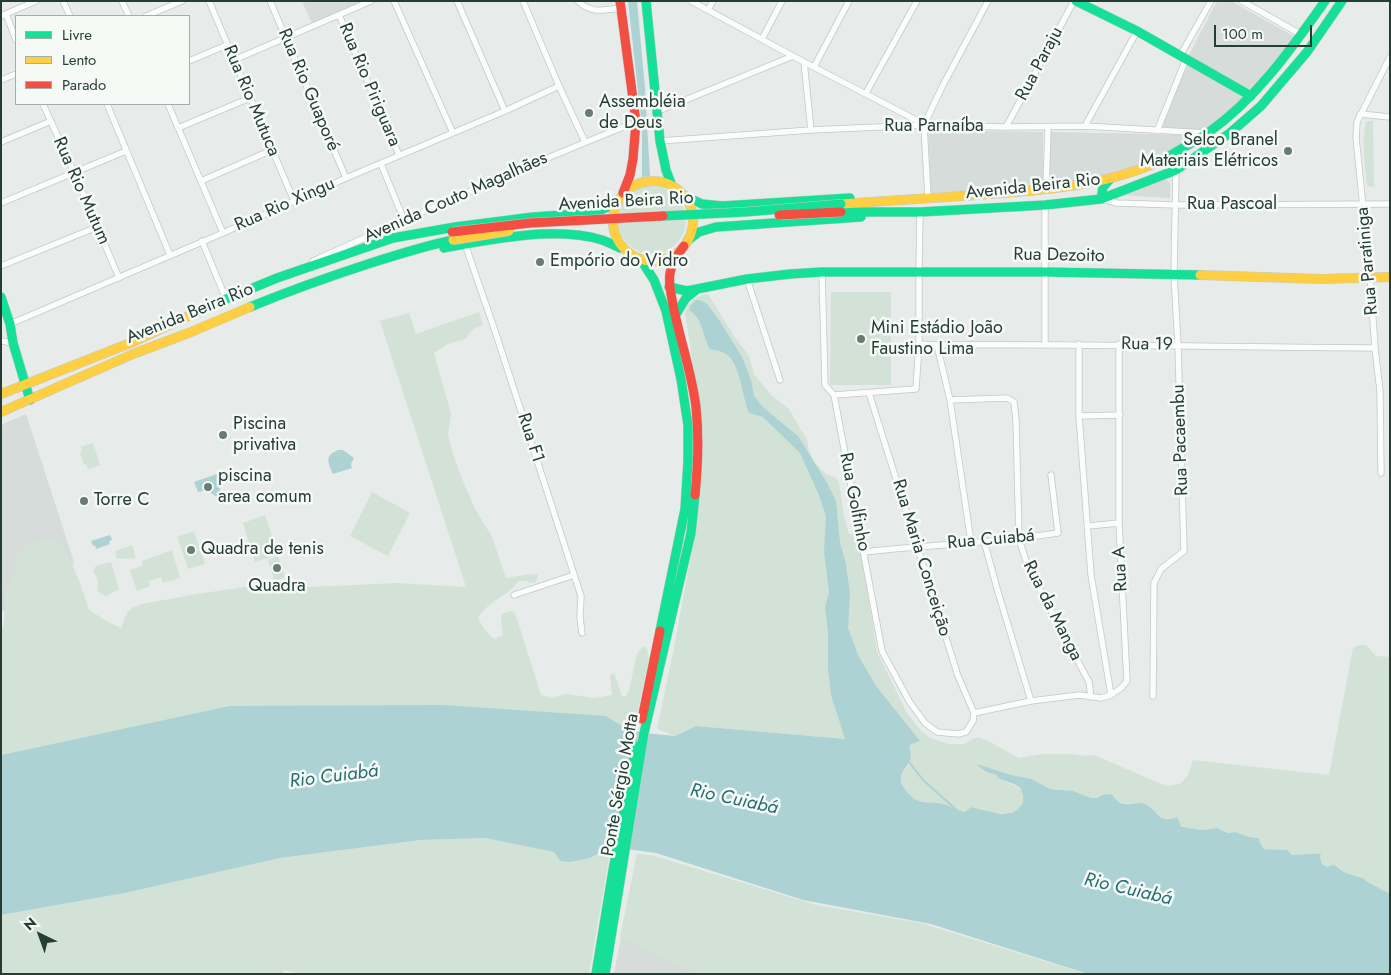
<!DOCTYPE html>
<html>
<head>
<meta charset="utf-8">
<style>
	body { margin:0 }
	#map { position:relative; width:1391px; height:975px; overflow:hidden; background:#e7ebe9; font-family:Jost,sans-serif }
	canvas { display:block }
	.frame { position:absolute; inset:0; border:2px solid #263d35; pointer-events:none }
	.legend { position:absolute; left:15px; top:15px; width:175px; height:90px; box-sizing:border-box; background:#f6faf7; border:1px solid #a3aea9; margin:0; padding:6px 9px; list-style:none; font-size:15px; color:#263d35 }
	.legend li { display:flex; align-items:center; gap:10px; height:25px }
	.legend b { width:25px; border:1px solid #a3aea9 }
	.north { position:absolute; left:15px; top:910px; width:50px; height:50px; -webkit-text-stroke:4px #f6faf7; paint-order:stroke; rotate:318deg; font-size:14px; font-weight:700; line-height:20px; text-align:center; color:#263d35 }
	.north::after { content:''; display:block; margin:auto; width:18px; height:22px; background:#263d35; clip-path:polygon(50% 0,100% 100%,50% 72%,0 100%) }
	.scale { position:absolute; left:1214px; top:25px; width:98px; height:22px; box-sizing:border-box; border:2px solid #263d35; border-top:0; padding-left:6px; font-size:15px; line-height:18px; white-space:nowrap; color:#263d35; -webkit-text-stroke:4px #f6faf7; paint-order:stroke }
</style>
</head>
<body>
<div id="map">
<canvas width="1391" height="975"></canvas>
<div class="frame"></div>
<ul class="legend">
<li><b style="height:6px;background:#16e098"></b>Livre</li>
<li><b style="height:6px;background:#ffcf43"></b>Lento</li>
<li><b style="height:6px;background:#f24e42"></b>Parado</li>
</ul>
<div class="north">N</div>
<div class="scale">100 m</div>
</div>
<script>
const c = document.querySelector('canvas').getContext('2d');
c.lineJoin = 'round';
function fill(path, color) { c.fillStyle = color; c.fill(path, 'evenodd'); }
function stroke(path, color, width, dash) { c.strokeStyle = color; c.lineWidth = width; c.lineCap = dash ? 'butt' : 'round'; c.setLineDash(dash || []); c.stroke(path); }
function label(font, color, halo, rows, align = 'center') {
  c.font = font + ' Jost,sans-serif'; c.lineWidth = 5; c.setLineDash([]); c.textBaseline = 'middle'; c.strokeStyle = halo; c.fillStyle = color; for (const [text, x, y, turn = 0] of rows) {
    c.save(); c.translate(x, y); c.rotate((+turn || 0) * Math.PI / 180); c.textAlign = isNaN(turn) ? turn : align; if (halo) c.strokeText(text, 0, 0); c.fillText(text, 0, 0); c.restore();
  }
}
fill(new Path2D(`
	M302 1H365L312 24Z
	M1217 1H1231L1297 38 1253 91 1188 57Z
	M1187 65 1246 97 1207 131 1162 127Z
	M928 130 1043 132V187L931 193Z
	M1051 132 1198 135 1156 159 1120 173 1048 186Z
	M1165 179 1170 183V198L1119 195Z
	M26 414 74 562 53 607 1 611V425Z
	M637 854 655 856 662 956 698 974H614Z`), '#d6dcd9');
fill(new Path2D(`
	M1366 121H1373L1374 187 1367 186C1365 165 1361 142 1366 121Z
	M618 220a34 34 0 1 1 68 0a34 34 0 1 1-68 0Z
	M831 292H891V385H830Z
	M708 294 734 336 749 356 754 374 771 395 789 409 807 440 809 451 814 462 827 475 835 477 839 483 844 516 849 534 858 535 862 556 877 652 907 713 920 730 930 738 949 744H964L971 740 978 737 990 742 1019 758 1042 754H1071L1084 756 1094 755 1166 786 1180 784 1188 775 1193 760 1329 775 1353 648 1359 645H1366L1376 656 1390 657V894L1366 881 1365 879 1346 873 1340 868 1327 867 1322 864 1320 857 1321 855H1292L1278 849H1264L1260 843 1259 838 1249 837 1235 832 1228 833 1217 828 1203 830 1188 828 1170 820 1163 819 1153 811 1140 803H1123L1118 801 1115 798 1102 795 1097 798H1091L1073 791 1050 789 1032 779 1012 775 1005 772 991 773C996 775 1000 778 1005 781 1014 786 1030 790 1022 805 1020 809 1014 812 1009 813 996 815 984 808 971 807L965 812C955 810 948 806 939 803 932 802 926 804 920 802 910 799 898 785 902 775 904 770 908 766 911 762L879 742 696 726 675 736 657 729 673 653 695 534 702 473 703 436 699 405 685 313C688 301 696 296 708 294Z
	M479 312 483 325 473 329 465 339 448 344 434 353 451 414 448 435 452 451 460 474 474 507 492 537 506 578 531 574 538 575 536 582 530 583 527 581H519C516 584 512 589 508 592 497 600 485 606 478 618L484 629 494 639 503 635 501 621 502 614 510 611 515 613 541 695 552 698 565 694 594 698 612 695 610 675 614 673 622 696H626L629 691 637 653 644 646 647 649 649 660 634 728 627 729 606 716 229 706 1 755V632C9 616 1 603 7 588 9 584 13 579 16 575 14 568 13 562 17 556 23 545 45 533 57 540 68 547 85 596 89 610L108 622 121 628 127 613 132 608 142 604 197 594 245 587 290 588 397 583 466 587 380 321 409 313 416 334Z
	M93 443 100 465 88 469 86 464 84 465 80 453 82 452 81 447Z
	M372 492 410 513 388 556 350 536Z
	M265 515 278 555 255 562 243 523Z
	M194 531 205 564 188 569 177 537Z
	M132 545 136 558C130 559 125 558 118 559L116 557V551Z
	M172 550 180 578 163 583 161 577 149 581 150 586 137 591 130 570 143 566 142 561Z
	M278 556 285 577 275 581 268 560Z
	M111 562 119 589 106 596C92 591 101 586 97 578 96 575 94 573 93 570L96 566Z
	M485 838 554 852 560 861 590 858 611 847 589 974H304L284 970 283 974H1V915L125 893 280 858 421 840Z
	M637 854 655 856 816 905 921 923 1086 974H698L620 937Z`), '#d2e2d6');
fill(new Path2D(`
	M628 1H637L645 89 650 176 642 177V127Z
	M696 300H700L707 304 719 320 742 357 751 380 754 396 761 405 771 414 798 436 826 481 836 501 840 542 846 565 850 593 848 628 858 655 876 686 920 741 909 745 911 758C909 765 901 771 901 779 901 784 904 789 908 793 920 807 927 800 943 804 951 806 955 810 965 812L971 807 1001 814 1011 813 1017 810 1023 803V795L1020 788 1014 784 1000 779 996 775 985 771 976 764 1012 775 1032 779 1050 789 1073 791 1091 798H1097L1102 795 1111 794C1114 796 1116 800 1119 802 1127 807 1139 800 1147 805 1160 813 1158 824 1177 817L1181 826 1188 828 1203 830 1217 828 1228 833 1235 832 1249 837 1259 838 1260 843 1264 849 1287 850 1292 855C1302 855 1311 853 1321 854L1320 857 1322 864 1327 867 1334 865 1346 873 1365 879 1366 881 1390 894V974H1088L931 924 803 900 656 853 611 847 590 858 570 862 560 861 554 852 485 838 421 840 280 858 125 893 1 915V755L229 706 443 705 606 716 627 729 644 733 675 736 696 726 845 739 831 695 828 668V632L825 607 829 592 824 551 826 517 819 495 800 453 763 417 749 413C743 398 740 368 729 356 724 352 716 350 710 349 701 334 705 321 689 310L691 305Z
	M338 450H343L354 458 351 464 352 468 333 474C328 462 324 456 338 450Z
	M217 474 221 484 218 498 207 490 198 492 194 482Z
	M110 535 112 540 109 541 110 544 96 549 95 545 93 546 91 541Z`), '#add2d4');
stroke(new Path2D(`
	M908 761 924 781 959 812`), '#add2d4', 2);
const street = new Path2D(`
	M63 1 70 16
	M122 1 129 16
	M209 1 294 201
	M270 1 346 178
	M394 1 453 133
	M457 1 505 111
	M523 1 559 86 585 142
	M578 1C590 14 605 10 621 8
	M691 1 804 62 924 124
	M1242 1 1302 35
	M708 10 713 1
	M6 14 16 40
	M339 15 399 155
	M1 16 36 1
	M146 16 182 1
	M762 39 782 1
	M1180 56 1211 1
	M234 60 371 1
	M189 61 227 45
	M804 62 811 130
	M814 67 849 1
	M1 80 16 74
	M866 93 917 1
	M43 104 74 172 119 278
	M107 104 170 255
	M168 104 223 233
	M656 112 793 56
	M1360 114 1390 117
	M1085 126 1137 31
	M1006 127 1074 1
	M178 128 250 98
	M1157 131 1186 59
	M660 141 811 130 924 125 1006 127 1085 126 1206 133
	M1 142 51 121
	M381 164 404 220
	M201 181 272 150
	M1046 190 1048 127
	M928 198 924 125 943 85 988 1
	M1102 199 1117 203 1176 205 1390 204
	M1 203 126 151
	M202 241 226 299
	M465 244 495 331 581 596 580 617 582 633
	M313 261C420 213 527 165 636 122
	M1 266 97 227
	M822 272 825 385 834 395 882 651 909 701 925 723 937 732 958 734 966 732 973 721 974 713 958 676 869 393
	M747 279 780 380
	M10 324 223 233 346 178 505 111 559 86
	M1 341 13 343
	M919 344 937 345C1083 344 1229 347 1375 348
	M1045 344V205
	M1079 344V416L1091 575 1111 695
	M937 345 950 400 971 542
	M834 395 916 389 919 344V272L920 212
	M950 400 1007 398 1014 402 1016 420 1019 539 1028 567 1089 682 1091 697
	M1079 416 1120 415
	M1381 473 1380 391 1375 348 1370 277 1356 137 1357 122 1390 57
	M1088 526 1119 523
	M984 541 998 592 1031 701
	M864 552C928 545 994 543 1058 533L1051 475
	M514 595 574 575
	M1153 696 1154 583 1161 569 1184 551 1178 346 1174 274 1176 170
	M974 713 1031 701 1079 695 1101 698 1111 695 1121 688 1127 681 1119 523V344`);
const fast = new Path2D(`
	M646 1 660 141 666 170 672 186
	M1076 1 1137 31 1251 96
	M1166 158C1180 149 1195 142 1209 132 1257 98 1291 49 1325 1
	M685 196 702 204 722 206 850 198
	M1101 199 1103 187 1111 178
	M841 212H920L1045 205 1101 199 1176 170 1230 133 1261 106 1307 52 1342 1
	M688 240 699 232 716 227 861 217
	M444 248C491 239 555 226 602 240 608 242 614 245 620 248
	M641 260 654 280 666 311 681 379 688 425V461L685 509 660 631
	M669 287 687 291 747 279 790 274 822 272H1046L1200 275
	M1 297 10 324 13 343 30 400
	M219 302 277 278 393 238 455 227 533 217 593 213 608 207 618 201
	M250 307C289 291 328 277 368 264 396 255 424 246 453 240
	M675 316 686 298 696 290
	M596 974 613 870 636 746
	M605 974 644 733 691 533 695 495`);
const slow = new Path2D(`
	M613 221a40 40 0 1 1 80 0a40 40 0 1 1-80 0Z
	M841 204C886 201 932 198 977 195 1041 190 1108 187 1166 158
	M1200 275 1321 279 1390 277
	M1 394 133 342 219 302
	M1 412 133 354 191 332 250 307`);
const jam = new Path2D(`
	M620 1 636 122 633 159 630 175 623 193
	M684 246C678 254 672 262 670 273 668 285 672 298 674 310 681 343 692 374 696 407 699 436 698 466 695 495
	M642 719 660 631`);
stroke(street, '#c4c8c6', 7);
stroke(fast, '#c3c8c6', 10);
stroke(slow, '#c3c8c6', 10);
stroke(jam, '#c3c8c6', 10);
stroke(street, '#fbfcfc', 5.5);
stroke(fast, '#16e098', 9);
stroke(slow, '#ffcf43', 9);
stroke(jam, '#f24e42', 9);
const fastBridge = new Path2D(`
	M663 216 745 212 841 204`);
const slowBridge = new Path2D(`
	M453 240 509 231`);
const jamBridge = new Path2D(`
	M779 215 841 212
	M452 232 530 223 663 216`);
stroke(fastBridge, '#c3cac7', 10, []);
stroke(slowBridge, '#c3cac7', 10, []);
stroke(jamBridge, '#c3cac7', 10, []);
stroke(fastBridge, '#16e098', 9);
stroke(slowBridge, '#ffcf43', 9);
stroke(jamBridge, '#f24e42', 9);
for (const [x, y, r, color] of [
	[589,113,5,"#6a7a74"],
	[1288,151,5,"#6a7a74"],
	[540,262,5,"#6a7a74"],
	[861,339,5,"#6a7a74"],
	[223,435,5,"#6a7a74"],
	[208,487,5,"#6a7a74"],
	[84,501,5,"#6a7a74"],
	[191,550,5,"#6a7a74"],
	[277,568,5,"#6a7a74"]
]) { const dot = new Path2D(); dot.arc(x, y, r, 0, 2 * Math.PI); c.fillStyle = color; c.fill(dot); stroke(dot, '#f6faf7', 2); }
label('18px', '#263d35', '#f6faf7', [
	["Rua Paraju",1040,64,-62],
	["Rua Rio Piriguara",369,85,67],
	["Rua Rio Guaporé",308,90,67],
	["Rua Rio Mutuca",251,101,67],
	["Rua Parnaíba",934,127],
	["Avenida Beira Rio",1033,187,-6],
	["Rua Rio Mutum",81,191,66],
	["Avenida Couto Magalhães",456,198,-24],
	["Avenida Beira Rio",626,202,-3],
	["Rua Rio Xingu",285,205,-24],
	["Rua Pascoal",1232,205],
	["Rua Dezoito",1059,256,1],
	["Rua Paratiniga",1368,261,-95],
	["Avenida Beira Rio",190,314,-22],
	["Rua 19",1147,345,1],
	["Rua F1",530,438,72],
	["Rua Pacaembu",1181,440,-92],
	["Rua Golfinho",854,502,79],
	["Rua Cuiabá",991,540,-5],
	["Rua Maria Conceição",921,558,73],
	["Rua A",1121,569,-93],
	["Rua da Manga",1052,611,63],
	["Ponte Sérgio Motta",621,785,-80]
]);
label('18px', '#263d35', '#f6faf7', [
	["Assembléia",599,103],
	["de Deus",599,124],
	["Selco Branel",1278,141,"right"],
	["Materiais Elétricos",1278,162,"right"],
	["Empório do Vidro",550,262],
	["Mini Estádio João",871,329],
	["Faustino Lima",871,350],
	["Piscina",233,425],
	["privativa",233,446],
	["piscina",218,477],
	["area comum",218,498],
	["Torre C",94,501],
	["Quadra de tenis",201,550],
	["Quadra",277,587,"center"]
], 'left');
label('italic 19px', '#266c73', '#f6faf7', [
	["Rio Cuiabá",334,777,-7],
	["Rio Cuiabá",734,800,12],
	["Rio Cuiabá",1128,890,13]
]);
</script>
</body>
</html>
